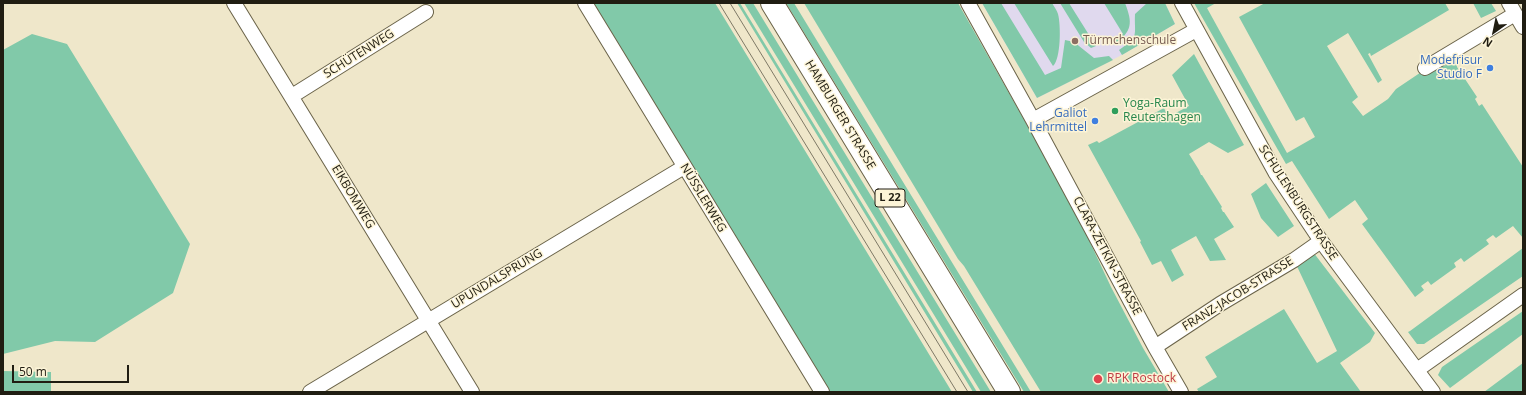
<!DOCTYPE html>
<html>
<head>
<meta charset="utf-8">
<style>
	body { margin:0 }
	#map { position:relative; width:1526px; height:395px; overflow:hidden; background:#efe7ca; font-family:"Open Sans",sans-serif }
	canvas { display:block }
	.frame { position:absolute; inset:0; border:4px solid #201d12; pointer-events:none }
	.north { position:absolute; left:1474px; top:12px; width:40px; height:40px; -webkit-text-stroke:3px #fcf4d7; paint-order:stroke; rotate:213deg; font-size:11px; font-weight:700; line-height:16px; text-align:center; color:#201d12 }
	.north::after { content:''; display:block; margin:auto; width:14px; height:18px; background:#201d12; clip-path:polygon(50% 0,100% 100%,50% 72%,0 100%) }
	.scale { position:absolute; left:12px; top:365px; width:117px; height:18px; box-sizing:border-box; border:2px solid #201d12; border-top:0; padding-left:5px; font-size:12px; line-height:14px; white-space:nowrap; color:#201d12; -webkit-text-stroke:3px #fcf4d7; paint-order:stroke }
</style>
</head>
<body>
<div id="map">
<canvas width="1526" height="395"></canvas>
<div class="frame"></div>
<div class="north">N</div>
<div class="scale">50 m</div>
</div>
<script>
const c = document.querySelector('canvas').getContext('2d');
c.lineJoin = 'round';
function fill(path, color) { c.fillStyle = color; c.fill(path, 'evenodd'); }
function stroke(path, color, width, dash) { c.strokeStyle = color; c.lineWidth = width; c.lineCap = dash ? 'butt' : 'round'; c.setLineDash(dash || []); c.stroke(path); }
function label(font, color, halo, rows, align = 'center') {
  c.font = font + ' "Open Sans",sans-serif'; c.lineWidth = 3; c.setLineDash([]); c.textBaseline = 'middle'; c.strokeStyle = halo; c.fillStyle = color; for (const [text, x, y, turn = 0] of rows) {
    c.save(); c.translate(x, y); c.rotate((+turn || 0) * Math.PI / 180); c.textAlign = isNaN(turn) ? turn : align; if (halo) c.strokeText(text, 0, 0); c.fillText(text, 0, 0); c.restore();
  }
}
fill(new Path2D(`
	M982 3H1165L1175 24 1118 57 1037 98Z`), '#e0d9ee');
fill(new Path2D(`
	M585 3H715L952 392H822Z
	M737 3H740L977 392H973Z
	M744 3H753L991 392H981Z
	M786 3H794L1031 392H1024Z
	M804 3H958L1035 139 1088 238 1111 287 1143 348 1169 392H1041L964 266 958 259Z
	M982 3H1001L1045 75 1061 68 1065 40 1074 42 1094 58 1109 56 1113 60 1037 98Z
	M1014 3H1052C1054 7 1057 10 1058 14 1061 25 1061 59 1053 66Z
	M1060 3H1069L1096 46 1091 48 1084 42Z
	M1104 3H1125C1133 24 1132 30 1115 45L1112 41 1123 34Z
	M1147 3H1165L1175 24 1122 55 1119 50C1140 36 1134 36 1135 14Z
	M1194 3H1216L1207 8 1287 153 1315 137 1304 117 1296 121 1239 17 1265 3H1445L1449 10 1371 56 1370 53 1368 54 1382 80 1378 83 1348 33 1327 46 1358 97 1352 102 1363 116 1388 99 1396 89 1454 50 1457 67 1477 97 1475 99 1479 106 1482 104 1523 167V238L1513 226 1496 238 1493 235 1486 240 1489 244 1464 262 1461 258 1454 263 1456 267 1431 285 1428 281 1421 286 1424 290 1415 297 1362 224 1368 219 1355 200 1329 219 1292 161 1286 164Z
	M1473 3H1491L1496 11 1481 18Z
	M32 34 67 44 190 244 173 293 95 342 55 341 3 354V50Z
	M1194 54 1244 145 1228 153 1209 142 1189 154 1199 170 1201 175H1202L1222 207 1221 208 1223 212H1224L1234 227 1214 239 1226 260 1210 261 1196 236 1171 250 1184 275 1172 282 1161 261 1152 265 1140 242 1141 241 1088 145 1097 141 1099 143 1164 108 1168 117 1189 106 1172 75Z
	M1266 183 1294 226 1278 237 1261 218 1251 194Z
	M1310 248 1375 333 1370 342 1340 363 1361 392H1199L1197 389 1217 377 1205 357 1284 309 1317 363 1337 351 1294 260Z
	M1523 248V276L1424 344H1417L1408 332 1410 331Z
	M1523 311V334L1450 388 1438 375 1442 367Z
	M1523 363V392H1484Z
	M3 371 51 372V392H3Z`), '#81c9a9');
const street = new Path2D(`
	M234 3 472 392
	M585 3 822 392
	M968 3 1033 120 1155 347 1181 392
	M1182 3 1275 172 1321 241 1433 392
	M1509 3 1523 27
	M1425 68 1515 14
	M292 96 426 12
	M1033 120 1196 30
	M1155 347 1220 304 1294 260 1321 241
	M1417 370 1523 295
	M310 392 684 167`);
const primary = new Path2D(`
	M772 3 1009 392`);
stroke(street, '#6a6349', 16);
stroke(primary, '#6a6349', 24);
stroke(street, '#fff', 14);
stroke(primary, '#fff', 22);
stroke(new Path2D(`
	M719 3 957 392
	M730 3 968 392`), '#7e7966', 1);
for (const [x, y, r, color] of [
	[1075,41,4,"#8d6e63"],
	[1490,68,4,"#3f7fe0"],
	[1115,111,4,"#2e9e5b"],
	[1095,121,4,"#3f7fe0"],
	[1098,379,5,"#e0444e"]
]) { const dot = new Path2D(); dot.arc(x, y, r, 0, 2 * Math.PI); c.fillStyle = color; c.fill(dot); stroke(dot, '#fcf4d7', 1.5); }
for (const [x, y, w] of [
	[890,198,30]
]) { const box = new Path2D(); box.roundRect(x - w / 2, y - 9, w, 18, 3); c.fillStyle = '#fcf4d7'; c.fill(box); stroke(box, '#201d12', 1); }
label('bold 11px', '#201d12', null, [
	["L 22",890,198]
]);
label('12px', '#785e54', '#fcf4d7', [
	["Türmchenschule",1083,41]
], 'left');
label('12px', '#201d12', '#fcf4d7', [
	["SCHÜTENWEG",359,54,-32],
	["HAMBURGER STRASSE",840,115,59],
	["EIKBOMWEG",353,197,59],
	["NÜSSLERWEG",703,198,59],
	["SCHULENBURGSTRASSE",1298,203,57],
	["CLARA-ZETKIN-STRASSE",1107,256,62],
	["UPUNDALSPRUNG",497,279,-31],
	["FRANZ-JACOB-STRASSE",1238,294,-32]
]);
label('12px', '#366cbe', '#fcf4d7', [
	["Modefrisur",1482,61],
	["Studio F",1482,75],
	["Galiot",1087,114],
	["Lehrmittel",1087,128]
], 'right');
label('12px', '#27864d', '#fcf4d7', [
	["Yoga-Raum",1123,104],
	["Reutershagen",1123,118]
], 'left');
label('12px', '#be3a42', '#fcf4d7', [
	["RPK Rostock",1107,379]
], 'left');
</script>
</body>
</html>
